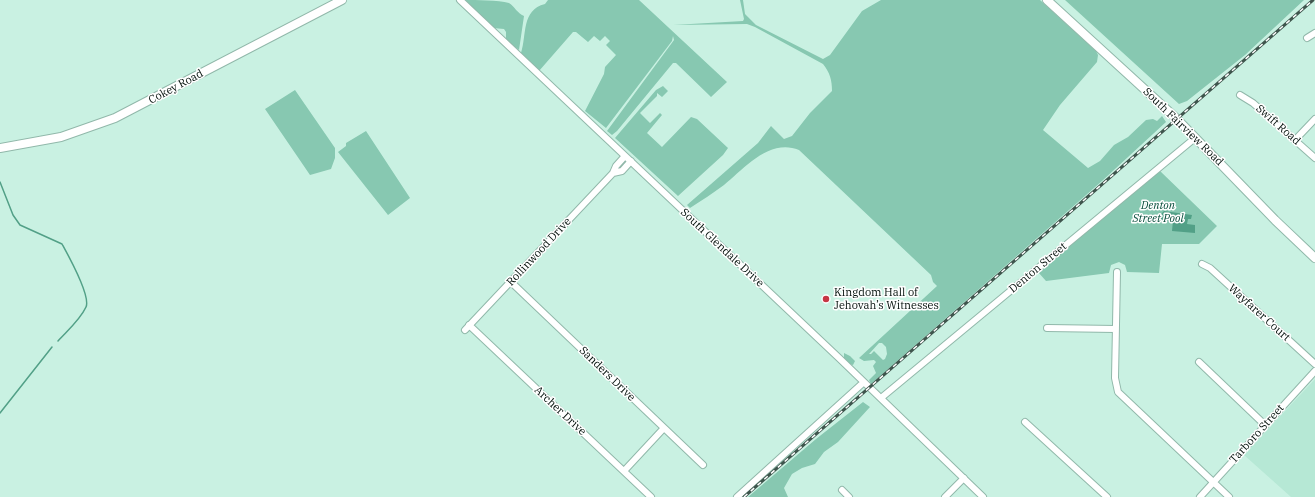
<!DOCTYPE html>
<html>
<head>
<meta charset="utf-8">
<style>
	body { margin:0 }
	canvas { display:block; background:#c9f1e2 }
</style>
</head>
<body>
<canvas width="1315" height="497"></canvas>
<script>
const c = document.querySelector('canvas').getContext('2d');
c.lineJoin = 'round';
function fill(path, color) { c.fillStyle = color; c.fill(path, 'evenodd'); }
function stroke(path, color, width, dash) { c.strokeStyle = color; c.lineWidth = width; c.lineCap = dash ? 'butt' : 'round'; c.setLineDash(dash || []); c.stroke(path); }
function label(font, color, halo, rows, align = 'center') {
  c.font = font + ' "IBM Plex Serif",serif'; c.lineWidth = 3; c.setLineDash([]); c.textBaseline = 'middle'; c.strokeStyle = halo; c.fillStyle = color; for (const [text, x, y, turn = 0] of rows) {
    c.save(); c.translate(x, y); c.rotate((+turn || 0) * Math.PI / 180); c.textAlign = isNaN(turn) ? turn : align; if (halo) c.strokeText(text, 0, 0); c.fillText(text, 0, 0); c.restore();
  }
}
fill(new Path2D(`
	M1315 379V497H1291L1244 455Z`), '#b6e8d5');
fill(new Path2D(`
	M464 0C477 0 498 0 509 3 515 7 517 13 524 16L519 50 506 40V32L504 29 493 28Z
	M548 0H639L727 82 711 97 676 63H673L617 131 612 135 607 131 674 40 673 36 672 41 606 128 585 111 604 74 605 67 616 55 606 45 610 41 605 36 600 41 594 36 588 42 576 32H573L539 71 521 53C527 35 521 10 545 4Z
	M740 0H743L745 14 756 25 823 59 830 55 862 11 881 0H1040L1096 51 1098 55 1097 62 1060 105 1043 130 1088 168 1100 161 1114 145 1128 137 1146 120 1153 119 1157 121 1162 116 1166 122 1102 181 871 384 869 380 876 373 873 366 876 362 874 360 864 361 859 358 937 286 933 282 931 275 799 150C769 138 744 169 724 185 713 193 701 201 690 208L687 205 758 143 771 126 784 139 792 136 810 113 832 91C832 80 830 73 823 64L755 27 747 24 673 25 743 21 744 19ZM879 343H882L886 347 887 354 885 359 883 360 874 351 871 354H869Z
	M1065 0H1304L1245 55 1187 101 1179 104Z
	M663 86 668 91 662 97 657 93V96L640 113 650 123 660 113 662 115 647 133 662 147 691 117 697 119 728 148 723 155 678 196 615 138 656 90Z
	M295 90 335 148V158L331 169 310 175 265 109Z
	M366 131 410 198 388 215 338 152 346 146V143Z
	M1160 171 1217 226 1199 244H1162L1159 273 1127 272 1125 265 1119 262 1111 265 1109 273 1046 281 1038 272Z
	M844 353 850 356 855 361 853 365 849 364 844 358Z
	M863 402 870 407 838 442 824 452 815 464 802 468 792 474 784 488 788 497H748L816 439Z`), '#87c8b1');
fill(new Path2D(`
	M1164 211 1192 215 1191 219H1188L1187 224 1195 225V233L1172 231 1173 220 1166 222 1161 220 1160 215Z`), '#52a087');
stroke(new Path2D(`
	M0 182 13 215 20 225 62 244C68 255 91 296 86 307 80 320 67 331 58 341
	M0 413 52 347`), '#52a087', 1.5);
const minor = new Path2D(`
	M460 0 839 358 983 497
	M1307 38 1315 33
	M1240 95 1253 103 1315 158
	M1295 140 1315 119
	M613 173 622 171 631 161
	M1202 264 1210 268 1315 364
	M1117 272 1115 378 1118 392 1229 497
	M511 282 703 465
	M469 325 651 497
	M1047 328 1116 329
	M465 330 613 173 616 166 625 156
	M1199 362 1265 425
	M881 398 1195 138
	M1025 422 1107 497
	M624 471 664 428
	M842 490 849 497
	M737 497 864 382
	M945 497 964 478
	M1200 497 1315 371`);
const major = new Path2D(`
	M1047 0 1177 119 1275 220 1315 258
	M0 148 61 137 115 118 342 0`);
stroke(minor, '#91b8aa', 8);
stroke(major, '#91b8aa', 10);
stroke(minor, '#fff', 6);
stroke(major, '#fff', 8);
const rail = new Path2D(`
	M744 497 1313 0`);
stroke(rail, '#3f554d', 3);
stroke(rail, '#fff', 1.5, [4.5]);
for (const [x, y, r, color] of [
	[826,299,4,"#c63644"]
]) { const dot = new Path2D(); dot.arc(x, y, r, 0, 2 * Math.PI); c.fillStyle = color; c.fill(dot); stroke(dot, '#fff', 1.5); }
label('11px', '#020f0a', '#fff', [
	["Cokey Road",176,87,-28],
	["Swift Road",1278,125,41],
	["South Fairview Road",1183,127,44],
	["South Glendale Drive",722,248,43],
	["Rollinwood Drive",539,252,-47],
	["Denton Street",1038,268,-40],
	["Wayfarer Court",1259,313,42],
	["Sanders Drive",607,374,44],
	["Archer Drive",560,411,43],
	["Tarboro Street",1257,434,-48]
]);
label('italic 11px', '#064c3a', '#fff', [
	["Denton",1158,206],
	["Street Pool",1158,219]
]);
label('11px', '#020f0a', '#fff', [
	["Kingdom Hall of",834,293],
	["Jehovah’s Witnesses",834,306]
], 'left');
</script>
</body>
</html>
